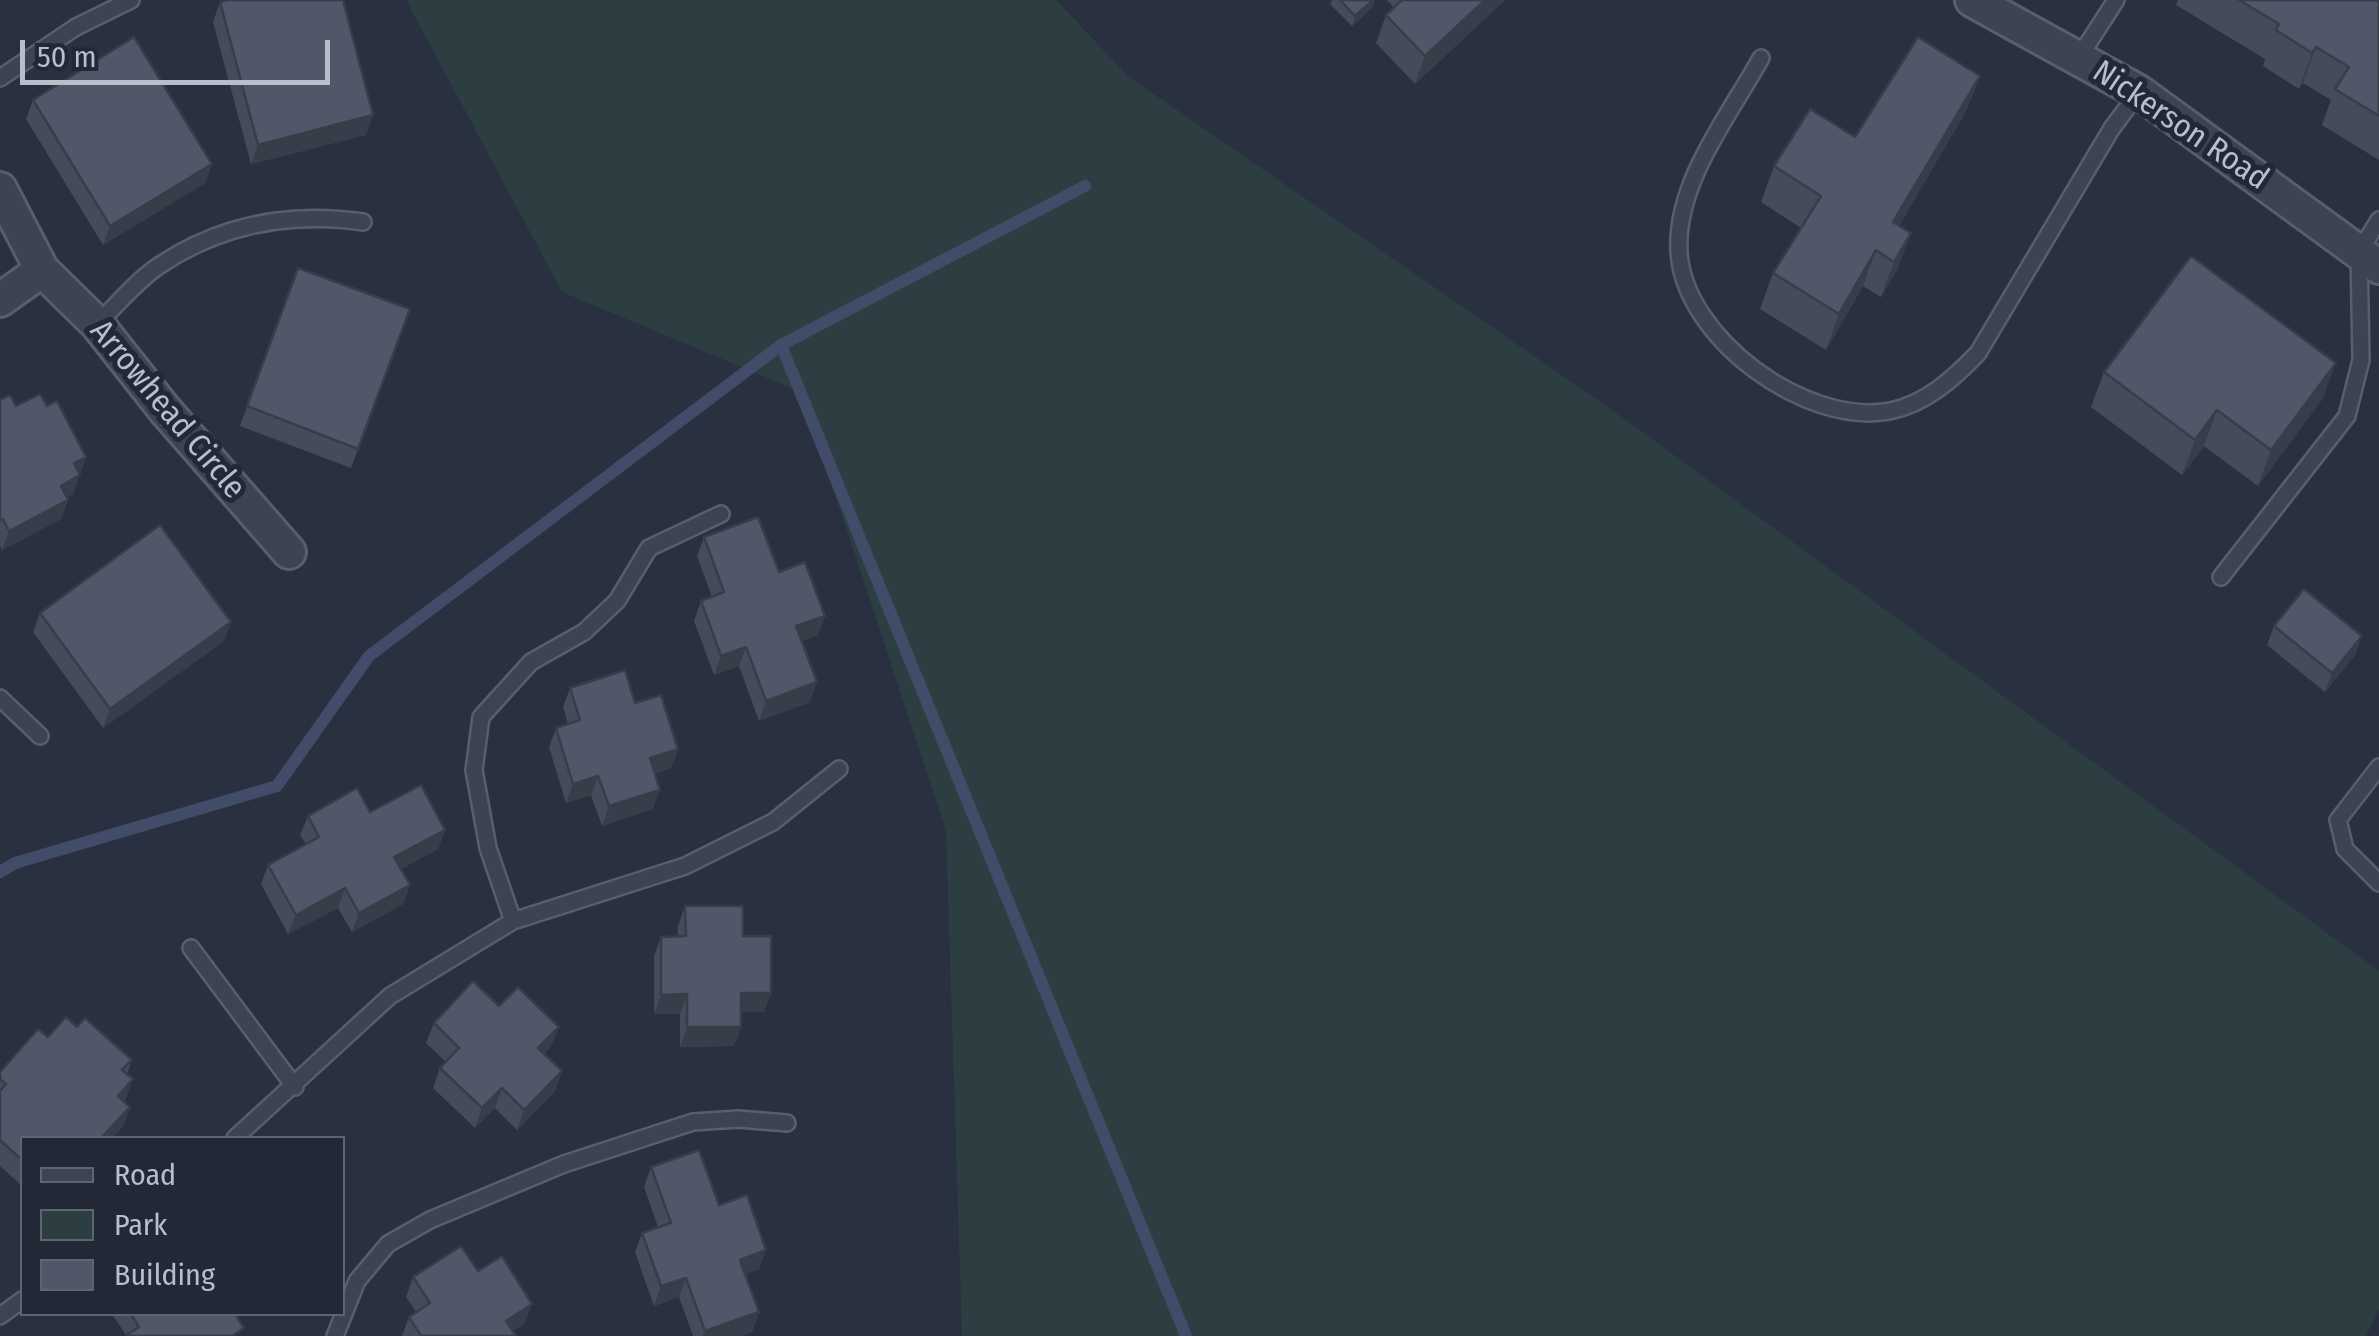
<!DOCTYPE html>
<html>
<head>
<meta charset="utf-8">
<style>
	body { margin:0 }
	#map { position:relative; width:2379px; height:1336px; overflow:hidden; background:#293040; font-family:"Fira Sans Condensed",sans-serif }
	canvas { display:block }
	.legend { position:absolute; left:20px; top:1136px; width:325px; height:180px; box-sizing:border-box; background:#222836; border:2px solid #5f6471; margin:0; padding:12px 18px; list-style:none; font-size:30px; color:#babeca }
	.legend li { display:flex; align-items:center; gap:20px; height:50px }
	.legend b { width:50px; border:2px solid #5f6471 }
	.scale { position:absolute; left:20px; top:40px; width:310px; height:45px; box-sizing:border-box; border:5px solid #babeca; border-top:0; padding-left:12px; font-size:30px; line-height:35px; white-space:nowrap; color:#babeca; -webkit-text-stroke:8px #222836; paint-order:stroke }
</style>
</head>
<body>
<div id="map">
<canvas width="2379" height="1336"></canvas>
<ul class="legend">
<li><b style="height:12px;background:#3d4350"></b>Road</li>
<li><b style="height:28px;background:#2c3e42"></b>Park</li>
<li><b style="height:28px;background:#505769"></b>Building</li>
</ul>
<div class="scale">50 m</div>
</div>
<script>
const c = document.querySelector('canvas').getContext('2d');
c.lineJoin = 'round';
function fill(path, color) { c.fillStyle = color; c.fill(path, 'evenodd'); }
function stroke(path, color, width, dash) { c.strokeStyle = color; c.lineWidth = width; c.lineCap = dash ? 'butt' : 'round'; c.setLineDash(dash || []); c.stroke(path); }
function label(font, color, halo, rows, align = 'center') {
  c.font = font + ' "Fira Sans Condensed",sans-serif'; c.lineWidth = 10; c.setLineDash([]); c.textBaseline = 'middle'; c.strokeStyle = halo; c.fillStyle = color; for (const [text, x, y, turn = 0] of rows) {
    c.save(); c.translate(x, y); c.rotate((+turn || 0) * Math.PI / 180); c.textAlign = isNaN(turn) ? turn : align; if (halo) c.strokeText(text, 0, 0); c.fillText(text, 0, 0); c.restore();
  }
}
fill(new Path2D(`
	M406 0H1056L1129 77 1611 409 2379 971V1310L2366 1336H962L946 830 801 392 562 292Z`), '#2c3e42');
stroke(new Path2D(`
	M781 345 1186 1336
	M0 872 15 863 277 786 369 656 781 345 1085 186`), '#414c68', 12);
const lane = new Path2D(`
	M1761 58C1729 116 1675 183 1679 252 1684 338 1806 427 1890 411 1926 404 1954 378 1978 353L2112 128 2139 92
	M2078 59 2116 0
	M0 78 76 27 131 0
	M97 324C117 305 137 280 160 265 222 224 292 212 363 222
	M2221 577 2347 416 2361 360 2359 252 2379 220
	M0 698 40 736
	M2379 767 2338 820 2345 849 2379 883
	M513 921 685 866 773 822 839 769
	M191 948 295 1087
	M235 1138 390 996 513 921 488 848 474 770 481 717 531 662 584 632 617 601 649 548 721 514
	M0 1316 22 1300
	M335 1336 357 1281 388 1244 430 1220 564 1164 693 1122 738 1119 787 1123`);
const street = new Path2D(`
	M1972 0 2139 92 2379 267
	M0 189 42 270
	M0 300 42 270 97 324 165 410 289 552`);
stroke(lane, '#585e6a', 20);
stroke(street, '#585e6a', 38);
stroke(lane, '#3d4350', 15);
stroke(street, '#3d4350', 32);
fill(new Path2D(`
	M1332 0H1375L1372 8 1352 26 1330 4Z
	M1387 0H1505L1415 84 1376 43 1386 15 1394 8Z
	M2178 0H2379V160L2322 125 2331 100 2303 83 2299 89 2263 66 2265 59 2176 5Z
	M220 2 366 135 251 164 213 22Z
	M1980 76 1966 111 1899 226 1898 268 1881 297 1863 286 1826 350 1760 309 1773 273 1801 228 1761 202 1774 166 1855 137Z
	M33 100 212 164 205 183 103 245 26 119Z
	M298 268 410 309 351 468 240 426Z
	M2104 372 2323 398 2258 486 2204 446 2182 475 2091 407Z
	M0 400 16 406H47L86 457 73 494 67 497 68 500 61 519 2 550 0 546Z
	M704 537 779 572 818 635 802 641 810 702 759 721 739 666 714 675 694 621 701 601 712 597 697 556Z
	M40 613 224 641 103 728 33 632Z
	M2274 626 2362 636 2355 655 2325 692 2267 645Z
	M570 688 635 703 678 749 671 768 655 774 653 809 602 826 591 795 566 803 549 747 556 728 568 724 563 707Z
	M370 812 445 830 438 849 401 869 410 885 403 904 352 932 338 908 288 934 261 884 268 865 306 844 300 835 308 816Z
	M685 906 743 936 764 1012H741V1027L734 1046 680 1047V1014H654V956L661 937 678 936V926Z
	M499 1006 559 1027 551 1046 544 1054 555 1091 517 1130 495 1108 475 1128 433 1088 440 1068 446 1062 426 1043 434 1023Z
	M77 1027 132 1060 127 1074 126 1099 123 1101 130 1107 123 1126 112 1138H22V1186L0 1166V1072L48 1037Z
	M651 1167 719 1205 766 1250 759 1269 745 1274 759 1312 752 1332 740 1336H693L679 1297 654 1306 635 1252 642 1233 658 1227 644 1187Z
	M478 1271 525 1323 513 1331 516 1336H402L409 1317 416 1312 406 1297 413 1277Z
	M112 1314H235L126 1335Z`), '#454b5a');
fill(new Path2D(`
	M1373 0H1375L1372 8 1352 26 1355 16Z
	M1485 0H1505L1415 84 1425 56Z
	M2316 47 2303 83 2299 89 2312 53Z
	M1980 76 1966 111 1880 258 1893 222Z
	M373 115 366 135 251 164 258 145Z
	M212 164 205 183 103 245 110 226Z
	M1911 233 1898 268 1881 297 1894 262Z
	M1876 250 1863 286 1826 350 1839 314Z
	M2336 363 2323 398 2258 486 2271 450Z
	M2217 410 2204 446 2182 475 2195 440Z
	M86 457 73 494 54 505 61 486 74 463Z
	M68 500 61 519 2 550 9 531Z
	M825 616 818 635 789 646 796 626Z
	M231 622 224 641 103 728 110 709Z
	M2362 636 2355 655 2325 692 2332 673Z
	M746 647 739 666 714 675 721 656Z
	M817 682 810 702 759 721 766 701Z
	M678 749 671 768 643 778 650 758Z
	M598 776 591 795 566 803 573 784Z
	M660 790 653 809 602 826 609 806Z
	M445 830 438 849 387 877 394 857Z
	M410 885 403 904 352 932 359 913Z
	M345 888 338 908 288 934 296 915Z
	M741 993H771L764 1012H734Z
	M687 994 680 1014H654L661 995Z
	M559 1027 551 1046 531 1068 538 1048Z
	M687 1027H741L734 1046 680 1047Z
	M562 1071 555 1091 517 1130 524 1110Z
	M133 1079 126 1099 111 1115 118 1096Z
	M502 1088 495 1108 475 1128 482 1108Z
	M130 1107 123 1126 112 1138H101Z
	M766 1250 759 1269 733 1279 740 1260Z
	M686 1278 679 1297 654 1306 661 1286Z
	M532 1304 525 1323 506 1336V1321Z
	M759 1312 752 1332 740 1336H703L705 1331Z`), '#383d4a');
const building = new Path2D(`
	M228 0H343L373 115 258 145 220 2Z
	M1340 0H1373L1355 16Z
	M1402 0H1485L1425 56 1386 15Z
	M2239 0H2379V116L2335 89 2349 67 2316 47 2312 53 2276 30 2279 24Z
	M134 37 212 164 110 226 33 100Z
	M1918 37 1980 76 1893 222 1911 233 1894 262 1876 250 1839 314 1773 273 1821 196 1774 166 1810 109 1855 137Z
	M2191 256 2336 363 2271 450 2217 410 2195 440 2104 372Z
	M298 268 410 309 358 449 247 406Z
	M40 394 47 406 57 401 86 457 74 463 80 475 61 486 68 500 9 531 3 519 0 521V400L10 395 16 406Z
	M758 517 779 572 805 562 825 616 796 626 817 682 766 701 746 647 721 656 701 601 724 592 704 537Z
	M160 525 231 622 110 709 40 613Z
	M2304 589 2362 636 2332 673 2274 626Z
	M625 670 635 703 661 695 678 749 650 758 660 790 609 806 598 776 573 784 556 728 580 720 570 688Z
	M421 785 445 830 394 857 410 885 359 913 345 888 296 915 268 865 319 837 308 816 357 788 370 812Z
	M685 906H743V936H771V993H741V1027H687V994L661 995V937L686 936Z
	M473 981 499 1006 518 987 559 1027 538 1048 562 1071 524 1110 502 1088 482 1108 440 1068 459 1048 434 1023Z
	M66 1017 77 1027 85 1018 132 1060 122 1070 133 1079 118 1096 130 1107 101 1138H22V1160L0 1140V1091L6 1084 0 1079V1072L38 1029 48 1037Z
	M699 1150 719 1205 747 1195 766 1250 740 1260 759 1312 705 1331 686 1278 661 1286 642 1233 671 1223 651 1167Z
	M461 1246 478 1271 502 1256 532 1304 506 1321 516 1336H421L409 1317 430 1303 413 1277Z
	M131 1314H235L244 1328 232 1336H125L139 1327Z`);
fill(building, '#505769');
stroke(building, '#383d4a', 2.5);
label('32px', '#babeca', '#222836', [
	["Nickerson Road",2180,126,34],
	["Arrowhead Circle",167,410,50]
]);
</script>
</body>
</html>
